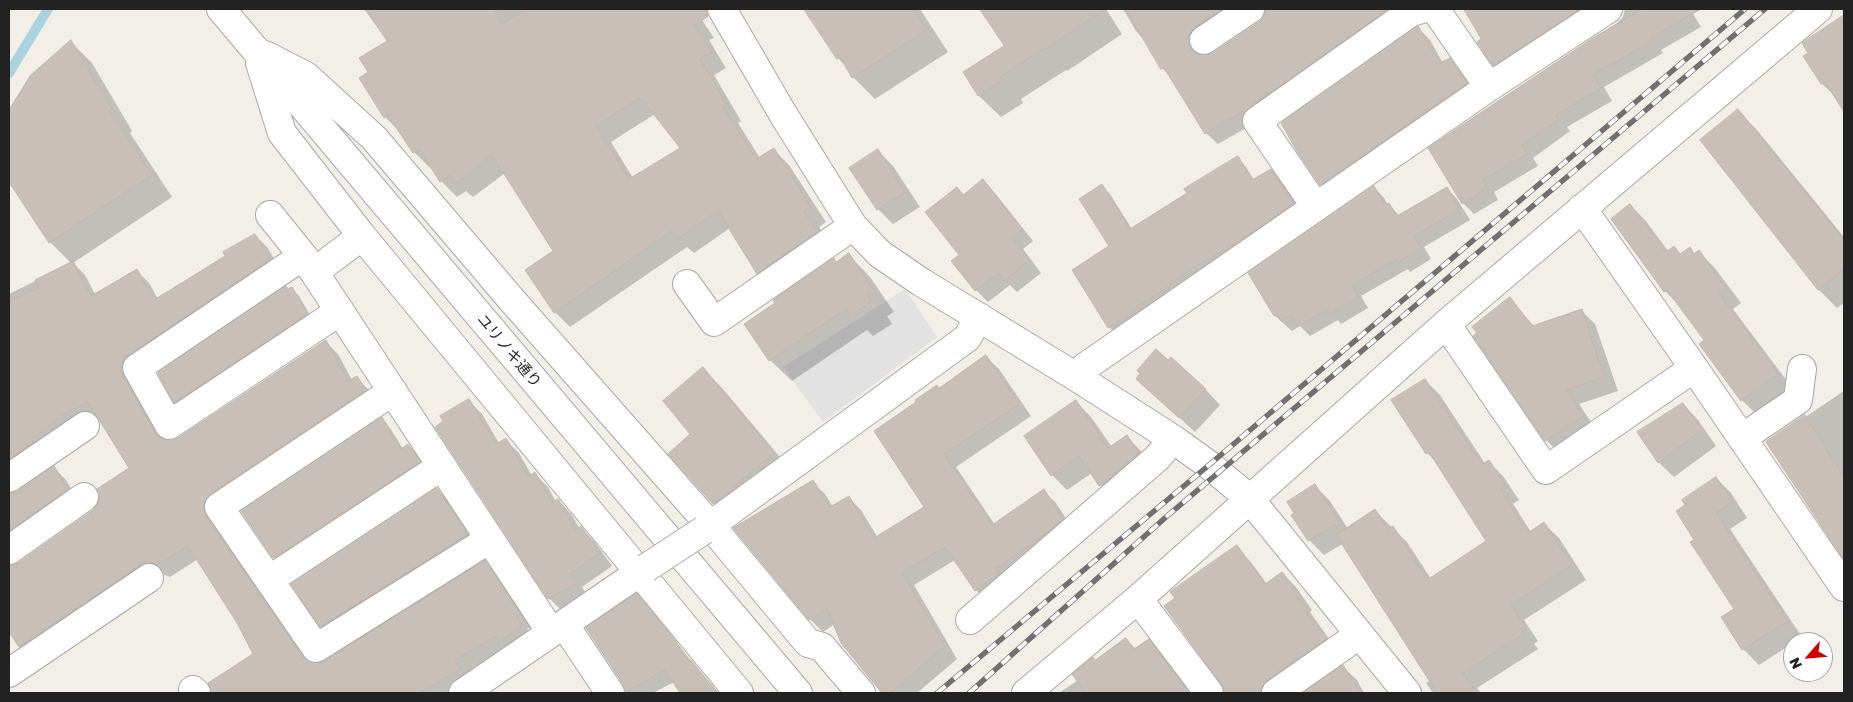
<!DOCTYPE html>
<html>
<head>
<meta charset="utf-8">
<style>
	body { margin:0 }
	#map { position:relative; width:1853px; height:702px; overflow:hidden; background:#f2efe9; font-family:"Golos Text",sans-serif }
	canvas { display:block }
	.frame { position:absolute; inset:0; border:10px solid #222; pointer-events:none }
	.north { position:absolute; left:1783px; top:632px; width:50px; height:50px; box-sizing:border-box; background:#fff; border:1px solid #a7a7a7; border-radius:50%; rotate:243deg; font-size:14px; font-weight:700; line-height:20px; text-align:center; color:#222 }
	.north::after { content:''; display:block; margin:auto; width:18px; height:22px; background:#d40000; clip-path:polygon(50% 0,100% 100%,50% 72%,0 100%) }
</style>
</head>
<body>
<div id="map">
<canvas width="1853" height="702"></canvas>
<div class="frame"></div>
<div class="north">N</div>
</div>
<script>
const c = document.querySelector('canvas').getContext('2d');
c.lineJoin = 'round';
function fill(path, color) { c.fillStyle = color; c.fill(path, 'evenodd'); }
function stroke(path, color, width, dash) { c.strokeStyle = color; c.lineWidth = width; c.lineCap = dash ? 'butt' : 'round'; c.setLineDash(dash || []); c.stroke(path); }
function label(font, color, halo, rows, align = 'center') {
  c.font = font + ' "Golos Text","Noto Sans JP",sans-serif'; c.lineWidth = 4.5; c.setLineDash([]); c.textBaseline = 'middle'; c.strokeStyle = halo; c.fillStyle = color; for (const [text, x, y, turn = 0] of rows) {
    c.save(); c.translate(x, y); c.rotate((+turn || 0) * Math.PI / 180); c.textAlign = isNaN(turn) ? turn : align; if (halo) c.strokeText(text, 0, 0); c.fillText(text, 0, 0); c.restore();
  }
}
fill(new Path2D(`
	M905 289 937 337 823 422 783 367Z`), '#e2e2e2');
fill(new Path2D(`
	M366 9H695L714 38 709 40 726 68 714 75 741 121 738 123 760 158 774 150 789 165 826 222 819 227 832 248 773 288 758 273 730 228 694 253 687 247 570 327 555 312V251L505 173 473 197 466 191 457 197 441 181 432 166 429 167 414 152 400 132 385 117 369 72 389 42ZM655 114 681 149 633 178 611 142Z
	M806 9H920L948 52 875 99 853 77 848 69 838 58Z
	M981 9H1106L1122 34 1067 71 1066 70 1021 99 1023 103 1001 117 979 96 964 73 1005 46Z
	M1123 9H1251L1202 45 1200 53 1201 56 1205 57 1213 54 1260 23 1265 17 1267 9H1324L1326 12 1331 9H1419L1260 120 1218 144 1206 133 1173 79 1162 68 1148 43 1136 31Z
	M1466 9H1609L1506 76 1494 65 1483 39Z
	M1625 9H1690L1701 27 1661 50 1663 53 1604 87 1612 101 1567 127 1570 131 1533 158 1538 166 1494 192 1498 200 1474 214 1463 203 1430 149 1498 101 1617 23 1623 17Z
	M1844 16V110L1834 95 1822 84 1805 57 1810 53 1804 44Z
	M1418 28 1430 40 1443 63 1449 59 1462 72 1479 96 1333 197 1321 184Z
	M71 42 92 63 132 131 130 133 172 197 73 263 85 275 95 294 137 271 149 283 158 299 227 256 255 235 267 247 282 272 141 367 135 389 164 441 170 442 178 439 325 341 338 354 352 380 356 377 369 390 377 403 223 506 218 530 310 664 317 665 325 662 485 562 497 574 532 627 527 629 534 639 509 649 467 673 472 682 453 693H212V689L255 654 238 623 198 559 170 577 162 574 32 659 20 647 9 630V567L19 564 94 511 131 469 98 416 79 425 9 482V294L71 263 50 242 18 194 9 184V112L31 77Z
	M1738 111 1757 130 1844 237V303L1837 308 1818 289Z
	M878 151 893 166 920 207 893 224 878 209Z
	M1237 158 1246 167 1254 180 1271 171 1280 179 1302 212 1118 336 1109 327 1111 247 1102 186 1110 194 1132 229 1188 194Z
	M983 181 995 193 1033 241 1023 249 1041 273 1017 292 1010 285 988 302 976 290 957 188 964 195Z
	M1374 187 1384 198 1388 205 1400 216 1447 188 1457 199 1470 220 1424 247 1431 259 1410 272 1408 269 1361 296 1368 308 1341 324 1338 320 1310 336 1300 326 1292 331 1275 316 1250 273Z
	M1630 205 1645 220 1669 252 1674 248 1681 255 1690 249 1696 255 1699 252 1714 267 1741 303 1733 309 1793 389 1757 415 1742 400 1701 344 1706 340 1680 306 1665 291 1612 219Z
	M849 255 870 277 894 312 887 316 892 324 873 336 867 330 792 381 770 360 834 260 837 263Z
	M291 289 299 296 314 322 183 409 175 402Z
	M1510 299 1534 326 1581 310 1595 324 1618 391 1579 404 1597 431 1560 454 1546 440Z
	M986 357 999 369 1031 416 956 467 995 525 1043 491 1056 503 1075 532 988 602 976 590 955 560 914 585 957 659 917 693H884L842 642 835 624 823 632 810 619 812 482 825 494 833 507 848 497 861 510 878 538 926 507 939 389Z
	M703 369 723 389 794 474 734 524 714 504 692 434Z
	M1137 379 1205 389 1220 405 1195 432Z
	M1425 380 1440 395 1484 462 1485 464 1489 462 1503 476 1519 500 1513 504 1531 532 1544 524 1559 538 1586 580 1524 620 1538 641 1534 644 1538 649 1477 688 1481 693H1433L1426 683 1430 680 1344 543 1324 555 1309 540 1315 486 1330 501 1348 529 1375 511 1407 542 1431 579 1488 542 1438 464 1427 453Z
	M1844 391V557L1768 442Z
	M468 400 482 414 499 443 506 440 519 453 532 476 535 474 548 487 556 502 558 500 571 514 580 529 581 528 594 541 612 566 582 587 588 597 562 611 549 598Z
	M1076 402 1091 417 1112 447 1127 437 1142 452 1153 469 1115 500 1100 485 1092 473 1067 490 1052 475Z
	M1683 404 1698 420 1716 446 1674 477 1658 462Z
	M382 419 390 428 403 449 408 445 417 454 428 471 283 566 274 558 243 512Z
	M54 468 66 480 79 502 9 554V494L18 492Z
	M1716 478 1731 493 1747 518 1730 529 1802 637 1759 665 1743 649 1723 618 1736 609 1695 540Z
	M437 489 447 499 477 545 331 636 321 626Z
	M1236 547 1250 561 1267 584 1282 573 1296 587 1312 610 1310 612 1339 653 1282 693H1225Z
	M647 606 692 662 719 693H681L674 682 653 693H628L627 692 624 684Z
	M1126 640 1136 649 1149 641 1162 655 1192 693H1059L1078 680 1096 661Z
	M1343 667 1357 680 1364 693H1305Z`), '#0003');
stroke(new Path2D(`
	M9 73 48 9`), '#aad3df', 10);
const building = new Path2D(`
	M365 9H494L503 24 526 9H706L708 16 695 25 712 52 700 59 727 105 723 107 756 159 774 148 811 207 804 211 817 232 757 274 718 211 677 239 672 231 554 313 525 270 553 251 492 155 457 183 450 175 440 182 419 149 413 153 388 115 384 118 359 78 368 72 359 58 387 41ZM641 98 680 148 629 179 596 126Z
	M804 9H913L927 30 852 78 840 57 837 59Z
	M980 9H1106L1044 50 1043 49 1000 77 1003 80 978 96 963 72 1004 46Z
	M1126 9H1222L1195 27 1190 34 1189 42 1191 49 1197 54 1205 56 1213 53 1259 22 1264 16 1265 9H1389L1248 108 1205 134 1164 68 1161 69Z
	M1464 9H1576L1577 11 1493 66 1477 42 1481 39Z
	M1643 9H1701L1650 38 1652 41 1593 75 1601 88 1556 115 1559 119 1522 145 1527 154 1483 180 1487 188 1462 204 1428 148 1593 38Z
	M1844 15V112L1825 82 1821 84 1803 56 1808 53 1802 43Z
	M1418 26 1440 63 1450 58 1467 83 1320 185 1298 153 1281 123Z
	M71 40 112 109 109 111 152 175 49 243 9 182V110L30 76Z
	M1738 109 1844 240V269L1818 290 1700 140Z
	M878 149 905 192 877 210 849 168Z
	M1238 156 1252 180 1271 169 1294 203 1232 246V244L1170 283 1171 285 1132 310 1133 312 1108 328 1072 270 1109 246 1079 199 1102 184 1130 229 1187 193 1184 189Z
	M983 179 1022 229 1012 237 1030 260 1004 281 998 273 975 291 951 261 959 255 925 212 957 187 963 195Z
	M1374 186 1385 205 1389 203 1397 216 1447 187 1460 209 1414 236 1421 248 1399 262 1397 259 1352 285 1359 297 1330 314 1327 310 1298 326 1291 315 1281 321 1277 314 1274 316 1248 273Z
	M1630 204 1666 252 1674 246 1680 254 1690 247 1694 254 1699 250 1726 288 1719 293 1778 374 1741 401 1699 344 1704 340 1667 290 1664 292 1611 219Z
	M255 234 270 259 128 355 123 361 121 369 123 375 155 433 162 439 170 441 178 438 326 340 348 381 357 376 366 390 210 494 205 501 204 509 206 516 303 657 309 662 316 664 324 661 485 560 520 614 516 616 522 626 499 641 496 636 455 660 460 669 419 693H211L208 683 253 654 237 623 188 546 157 565 148 562 140 565 19 647 9 632V565L18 563 93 510 98 503 100 496 97 489 129 468 88 402 66 413 36 436 38 439 9 459V301L39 288 35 280 73 261 91 296 137 269 154 300 225 256 223 252Z
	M849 253 873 290 867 294 871 302 850 316 846 309 769 361 744 324 775 303 773 300 834 258 836 262Z
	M286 286 288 289 292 287 308 314 174 403 158 373Z
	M1510 297 1532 326 1582 309 1604 377 1566 390 1584 416 1545 441 1473 336 1477 333 1472 327Z
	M1156 349 1168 360 1171 357 1206 389 1179 418 1136 379 1140 373 1137 371Z
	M986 355 1019 404 944 454 992 525 1044 489 1063 519 1043 536 995 569 999 574 975 591 945 547 902 573 945 646 890 693H882L841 643 827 609 809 620 733 528 813 480 830 507 849 496 874 538 924 507 874 431 916 402 915 400 937 385 939 388Z
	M703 367 774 453 713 504 668 454 690 434 663 401Z
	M1425 379 1474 453 1475 452 1483 464 1489 460 1505 485 1500 489 1528 533 1544 522 1572 565 1511 605 1525 626 1521 629 1524 634 1463 673 1476 693H1437L1336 535 1375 509 1388 529 1393 526 1427 580 1486 541 1429 452 1426 454 1391 400Z
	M469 399 496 444 506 438 528 477 535 472 552 503 558 499 576 530 581 526 600 553 570 574 576 584 548 599 435 427 443 421 440 416Z
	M1076 400 1108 448 1127 435 1139 453 1099 486 1079 456 1051 476 1024 436Z
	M1683 403 1702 430 1658 463 1637 432Z
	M1805 415 1844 477V560L1766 442Z
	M382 417 401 449 408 444 420 462 273 558 241 511Z
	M54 466 68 489 9 531V493L18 491Z
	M1716 477 1733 502 1716 513 1788 621 1742 650 1721 617 1734 609 1690 542 1694 540 1676 511 1685 505 1682 500Z
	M1315 484 1339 522 1308 541 1291 515 1294 513 1287 502Z
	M437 488 468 534 320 627 291 584Z
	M1237 545 1265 584 1282 572 1300 595 1297 597 1326 639 1267 680 1262 686 1261 693H1224L1221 684 1164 606 1175 598 1170 592Z
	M637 593 675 640 689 661 691 660 717 693H680L665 670 626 692 623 684 586 628Z
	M1126 638 1134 649 1149 639 1190 693H1086L1072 674 1093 657 1095 660Z
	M1343 665 1360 693H1303Z`);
fill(building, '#c7bfb8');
stroke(building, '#c4b6ab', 1);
const minor = new Path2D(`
	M221 9 798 693
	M722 9 783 114 853 226 880 254 921 282 1078 378 1173 439 1209 465 1249 498 1407 693
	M1435 9 1489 87
	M1204 40 1250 9
	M265 55 306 76 374 138 511 299 710 525 808 643 822 647 861 693
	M260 63 282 133 362 236 739 693
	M1316 207 1257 121 1411 12 1422 9
	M1582 208 1694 368 1844 587
	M270 215 303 256
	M362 236 314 272 551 632
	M314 272 303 256 137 368 169 425 340 311
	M687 284 714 322 853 226
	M1446 324 1546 470 1694 368
	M1078 378 1085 367 1489 87 1608 9
	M393 391 219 507 316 648 490 539
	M1742 438 1798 400 1802 369
	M9 478 85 426
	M704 530 967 338 979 317
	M9 550 84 497
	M269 580 442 466
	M1138 599 1209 693
	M970 620 1157 458 1173 439
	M564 624 610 693
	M9 673 149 578
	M193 690 196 693
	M463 693 646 568
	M1026 693 1138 599 1446 324 1818 9
	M1276 693 1359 635`);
stroke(minor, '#a9a9a9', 30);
stroke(minor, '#fff', 28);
const rail = new Path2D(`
	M937 693 1209 465 1745 9
	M969 693 1166 517 1765 9`);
stroke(rail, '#707070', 5.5);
stroke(rail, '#fff', 4, [11]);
const minorBridge = new Path2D(`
	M646 568 704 530`);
stroke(minorBridge, '#a9a9a9', 30, []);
stroke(minorBridge, '#fff', 28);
label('15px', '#222', '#fff', [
	["ユリノキ通り",509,351,50]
]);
</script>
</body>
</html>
